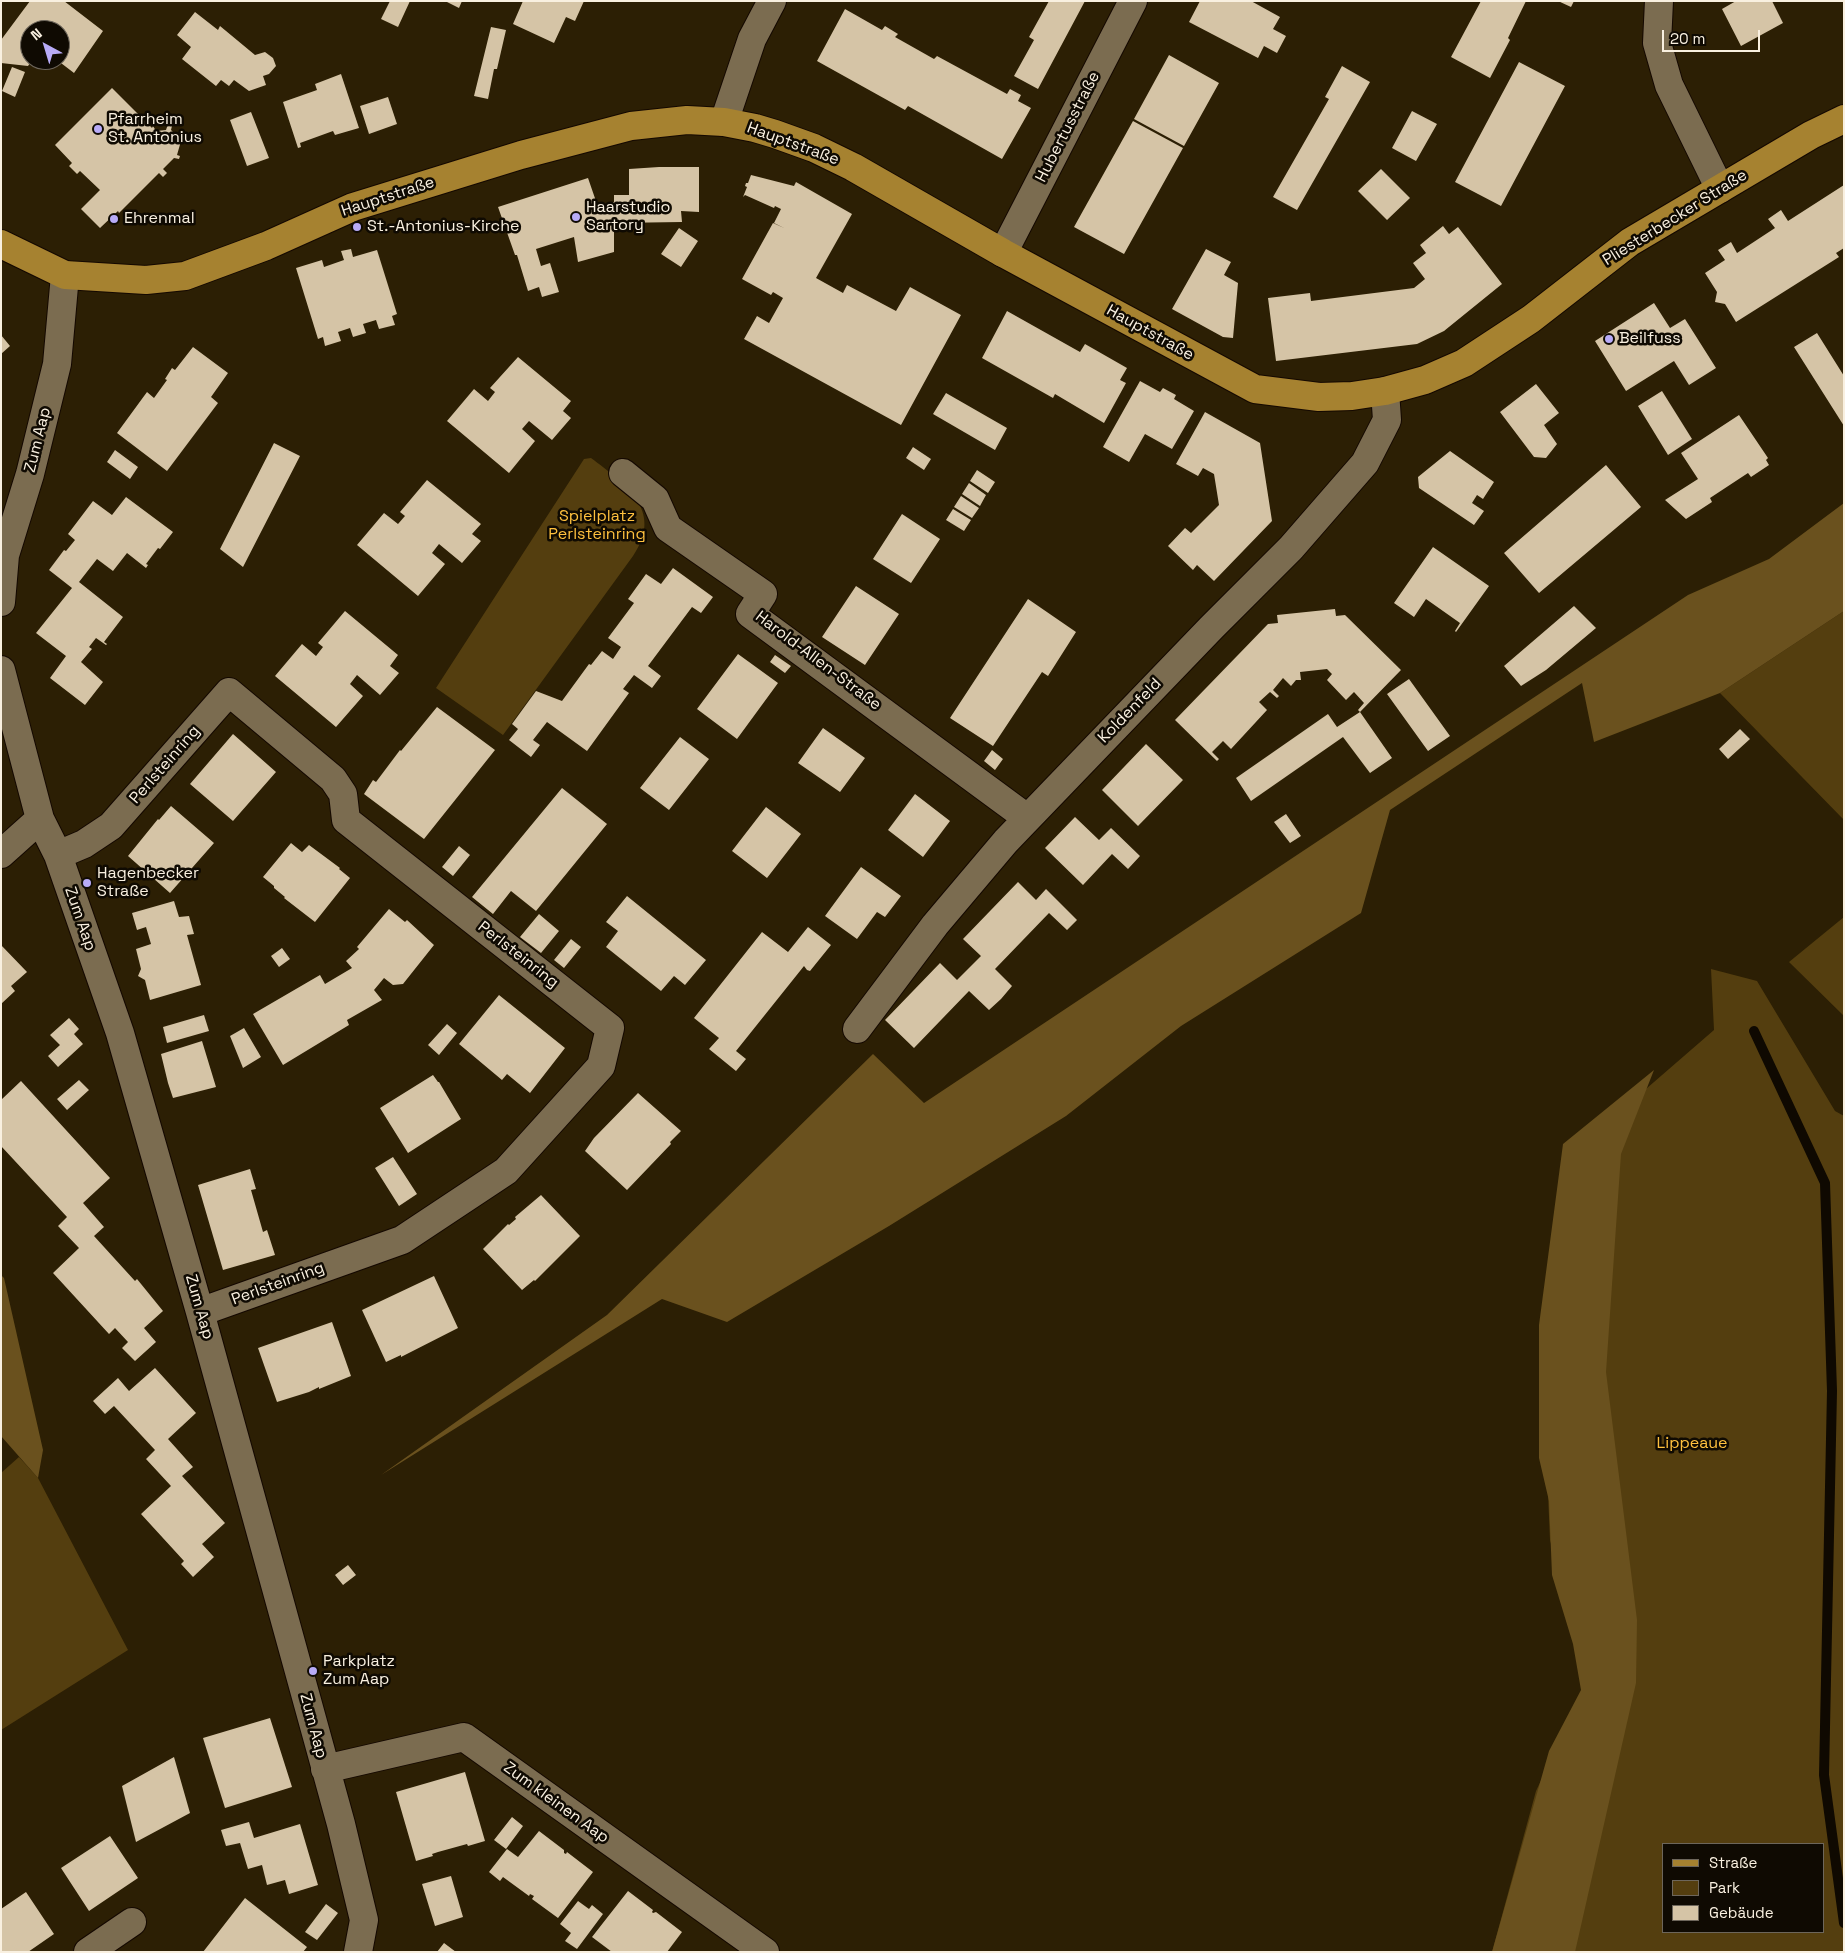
<!DOCTYPE html>
<html>
<head>
<meta charset="utf-8">
<style>
	body { margin:0 }
	#map { position:relative; width:1845px; height:1953px; overflow:hidden; background:#2c1f04; font-family:"Space Grotesk",sans-serif }
	canvas { display:block }
	.frame { position:absolute; inset:0; border:2px solid #f9f0e0; pointer-events:none }
	.legend { position:absolute; left:1662px; top:1843px; width:162px; height:90px; box-sizing:border-box; background:#0f0a02; border:1px solid #6d665b; margin:0; padding:6px 9px; list-style:none; font-size:15px; color:#f9f0e0 }
	.legend li { display:flex; align-items:center; gap:10px; height:25px }
	.legend b { width:25px; border:1px solid #6d665b }
	.north { position:absolute; left:20px; top:20px; width:50px; height:50px; box-sizing:border-box; background:#0f0a02; border:1px solid #6d665b; border-radius:50%; rotate:321deg; font-size:14px; font-weight:700; line-height:20px; text-align:center; color:#f9f0e0 }
	.north::after { content:''; display:block; margin:auto; width:18px; height:22px; background:#b8abf7; clip-path:polygon(50% 0,100% 100%,50% 72%,0 100%) }
	.scale { position:absolute; left:1662px; top:30px; width:98px; height:22px; box-sizing:border-box; border:2px solid #f9f0e0; border-top:0; padding-left:6px; font-size:15px; line-height:18px; white-space:nowrap; color:#f9f0e0; -webkit-text-stroke:4px #0f0a02; paint-order:stroke }
</style>
</head>
<body>
<div id="map">
<canvas width="1845" height="1953"></canvas>
<div class="frame"></div>
<ul class="legend">
<li><b style="height:6px;background:#a68230"></b>Straße</li>
<li><b style="height:14px;background:#543e0f"></b>Park</li>
<li><b style="height:14px;background:#d5c4a6"></b>Gebäude</li>
</ul>
<div class="north">N</div>
<div class="scale">20 m</div>
</div>
<script>
const c = document.querySelector('canvas').getContext('2d');
c.lineJoin = 'round';
function fill(path, color) { c.fillStyle = color; c.fill(path, 'evenodd'); }
function stroke(path, color, width, dash) { c.strokeStyle = color; c.lineWidth = width; c.lineCap = dash ? 'butt' : 'round'; c.setLineDash(dash || []); c.stroke(path); }
function label(font, color, halo, rows, align = 'center') {
  c.font = font + ' "Space Grotesk",sans-serif'; c.lineWidth = 5; c.setLineDash([]); c.textBaseline = 'middle'; c.strokeStyle = halo; c.fillStyle = color; for (const [text, x, y, turn = 0] of rows) {
    c.save(); c.translate(x, y); c.rotate((+turn || 0) * Math.PI / 180); c.textAlign = isNaN(turn) ? turn : align; if (halo) c.strokeText(text, 0, 0); c.fillText(text, 0, 0); c.restore();
  }
}
fill(new Path2D(`
	M591 458C624 483 665 510 633 556L503 735 436 688 584 459Z
	M1844 611V820L1720 693Z
	M1844 917V1016L1789 962Z
	M1711 969 1757 981 1835 1111 1844 1116V1952H1492L1536 1791 1586 1686 1550 1540 1548 1494 1564 1160 1714 1030ZM1664 1844H1824V1932H1664Z
	M19 1457 38 1478 128 1650 1 1730V1473Z`), '#543e0f');
fill(new Path2D(`
	M1844 503V611L1720 693 1594 742 1582 683 1390 810 1361 913 1181 1026 1066 1116 889 1226 727 1322 662 1299 381 1475 607 1315 873 1054 924 1103 1688 595 1769 559Z
	M1654 1070 1621 1154 1606 1372 1637 1620 1636 1683 1575 1952H1492L1549 1751 1581 1690 1573 1644 1552 1575 1549 1501 1539 1458V1325L1563 1144Z
	M1 1275 4 1278 43 1450 38 1478 1 1436Z`), '#6a511e');
stroke(new Path2D(`
	M1754 1031 1825 1183 1832 1391 1824 1775 1844 1923`), '#0f0901', 10);
fill(new Path2D(`
	M30 1H64L103 31 74 73 57 60H60V30H30V60H32L28 66 1 63V40Z
	M390 1H410L398 27 381 19Z
	M445 1H462L459 8Z
	M523 1H584L575 21 566 17 554 43 513 24Z
	M1049 1H1085L1038 89 1014 76 1034 40 1029 37Z
	M1200 1H1251L1280 17 1273 29 1286 36 1277 53 1264 46 1258 58 1189 22Z
	M1481 1H1526L1508 38 1510 40 1490 78 1451 57Z
	M1558 1H1574L1571 7Z
	M1736 1H1772L1783 23 1741 46 1722 9Z
	M845 9 882 30 885 26 898 34 895 37 934 59 937 56 1007 94 1010 89 1021 95 1018 101 1031 108 1002 159 908 106 905 110 817 61Z
	M195 12 218 30 220 26 255 55 265 52 273 58 276 66 269 74 263 76 266 85 249 91 234 80 229 86 221 80 216 86 182 59 191 47 177 35Z
	M491 27 506 30 497 69H494L488 99 474 96Z
	M1169 55 1219 83 1184 146 1134 119Z
	M1519 62 1565 86 1501 206 1455 182Z
	M1342 66 1370 82 1297 210 1273 197 1329 99 1325 97Z
	M12 67 25 72 15 97 2 91Z
	M341 74 359 128 335 135 333 131 300 143 301 147 298 148 283 102 317 90 315 84Z
	M112 88 152 128 153 126 156 131 166 130 168 124 172 126 171 130 180 139 184 138V141H181L177 155 180 156 179 159 174 158 163 169 167 173 163 177 159 173 119 213 118 211 100 228 81 209 100 190 80 171 77 174 69 166 72 163 55 145Z
	M388 97 397 124 369 134 360 106Z
	M1412 111 1437 124 1416 161 1392 148Z
	M251 112 269 158 247 166 230 120Z
	M1133 121 1183 148 1124 254 1074 227Z
	M659 167H699V212L681 211 682 222 614 223V252L578 262 574 237 536 249 541 266 550 263 559 292 542 297 539 287 528 291 517 255H515L498 207 588 178 598 207 614 202V195H629V169Z
	M1381 169 1410 198 1387 220 1358 191Z
	M751 175 794 186 796 182 852 214 816 278 843 293 847 285 896 311 910 287 961 315 901 425 744 339 757 316 769 323 783 298 773 292 771 295 742 279 773 223 784 228 774 223 781 209 775 206 774 208 745 195 743 197 747 187 745 186 746 183H748Z
	M1844 185V248L1836 253 1839 257 1736 322 1725 304 1715 302 1717 292 1705 273 1725 260 1718 250 1731 242 1737 253 1775 228 1768 219 1781 210 1788 221Z
	M1443 226 1449 234 1458 227 1502 284 1444 331 1417 344 1276 361 1268 298 1310 293 1311 301 1414 288 1425 279 1413 263 1426 253 1420 245Z
	M679 228 698 241 681 267 661 254Z
	M351 249 353 257 377 250 397 314 392 316 395 325 379 329 376 320 363 324 366 333 353 337 350 328 338 332 341 341 325 346 323 337 318 339 296 268 322 260 324 267 344 260 341 251Z
	M1206 249 1231 262 1224 275 1238 283 1233 338 1223 337 1172 309Z
	M1654 303 1670 328 1685 319 1716 368 1689 385 1674 361 1626 391 1595 341Z
	M1007 311 1080 352 1085 344 1127 368 1120 380 1126 383 1104 423 1055 394 1053 398 982 358Z
	M1817 333 1844 376V426L1794 347Z
	M1 335 10 346 1 354Z
	M193 347 228 373 211 397 218 403 167 471 117 433 147 392 154 398 167 380 165 379 172 368 175 370Z
	M518 357 571 401 563 411 571 418 552 440 529 421 522 429 535 441 509 473 447 421 474 389 488 401 495 392 490 388Z
	M1140 381 1160 392 1163 388 1176 395 1174 399 1194 411 1172 449 1145 434 1129 462 1103 447Z
	M1536 384 1559 413 1544 425 1557 444 1546 458 1534 457 1500 412Z
	M1662 391 1692 439 1668 455 1638 406Z
	M946 393 1007 428 995 450 933 414Z
	M1205 412 1260 443 1272 521 1214 581 1197 565 1193 570 1168 546 1185 528 1191 533 1219 505 1214 474 1203 468 1198 476 1176 464Z
	M1739 415 1768 458 1766 460 1769 465 1751 477 1748 473 1710 498 1712 502 1686 519 1665 500 1698 479 1681 453Z
	M274 443 300 456 243 567 220 549Z
	M913 447 931 459 924 470 906 458Z
	M115 450 138 467 130 479 107 462Z
	M1450 451 1494 482 1483 499 1477 495 1472 503 1484 511 1474 525 1419 488 1418 477Z
	M1606 465 1641 507 1539 593 1504 553Z
	M977 470 995 482 988 493 970 481Z
	M427 480 481 524 472 534 481 541 462 563 439 544 432 553 445 564 418 596 357 545 384 513 398 524 405 516 400 512Z
	M969 483 986 495 980 506 962 494Z
	M961 496 979 508 972 518 954 507Z
	M126 497 173 532 160 549 158 548 146 564 148 565 146 568 127 553 113 571 97 559 79 582 123 617 104 642 107 644 106 645 96 638 89 647 92 649 81 662 103 682 85 705 50 678 66 656 36 633 72 588 49 570 64 550 66 551 75 540 68 534 93 501 112 515Z
	M953 509 971 520 964 531 946 520Z
	M902 514 940 539 911 583 873 559Z
	M1433 547 1489 586 1456 632 1455 631 1460 623 1426 599 1414 617 1394 603Z
	M673 568 713 597 701 613 692 607 648 666 661 676 652 688 634 675 623 689 629 693 587 751 547 722 533 740 540 745 531 757 509 740 518 729 512 724 536 691 562 701 589 664 591 665 602 651 613 659 621 647 608 638 634 603 628 599 646 574 661 584Z
	M856 586 899 614 865 665 822 637Z
	M1028 599 1076 632 1048 676 1042 672 993 746 950 718Z
	M1574 606 1596 628 1546 670 1521 686 1504 666Z
	M1335 609 1336 616 1345 615 1401 670 1360 712 1358 710 1364 703 1354 692 1346 700 1327 680 1332 674 1327 669 1300 672 1301 680H1296L1291 686 1283 678 1273 690 1279 696 1277 698 1270 692 1259 702 1267 710 1231 749 1223 741 1212 752 1219 759 1217 761 1175 720 1268 624 1278 623 1277 615Z
	M345 611 398 655 390 666 399 673 380 695 357 675 350 684 363 696 336 727 275 676 302 644 316 656 323 647 318 643Z
	M738 654 778 683 737 739 697 709Z
	M775 655 791 666 785 673 770 662Z
	M1409 679 1450 736 1428 751 1387 694Z
	M437 707 495 750 424 839 364 794 373 780 376 782 400 750 401 751Z
	M1360 712 1392 758 1370 773 1343 737 1251 801 1236 778 1328 714 1337 727Z
	M823 728 865 758 840 792 798 763Z
	M1740 729 1750 739 1728 759 1719 749Z
	M233 734 276 772 233 821 190 784Z
	M680 737 709 759 669 810 640 788Z
	M1146 744 1183 780 1138 826 1102 790Z
	M992 750 1003 759 995 770 984 761Z
	M562 788 607 824 536 911 511 891 493 914 472 897Z
	M915 794 950 821 923 857 888 830Z
	M171 806 214 843 170 893 128 856 158 819 159 820Z
	M766 807 801 834 767 878 732 851Z
	M1286 814 1301 836 1290 843 1274 822Z
	M1075 817 1099 840 1111 828 1140 856 1128 869 1112 854 1083 885 1045 848Z
	M291 843 302 852 309 845 340 868 339 869 350 878 315 922 284 898 285 897 274 888V886L263 877Z
	M459 846 470 855 453 876 442 867Z
	M861 867 901 896 885 917 877 912 857 939 825 916Z
	M1018 882 1036 900 1046 889 1077 920 1067 930 1049 913 995 969 1012 986 1001 999 989 1010 969 991 914 1048 885 1020 940 963 957 980 981 956 963 939Z
	M627 896 706 960 685 985 674 976 661 991 606 947 618 931 606 922Z
	M174 901 179 917 189 916 194 934 187 935 201 985 150 1000 145 980 138 976 141 969 136 949 151 944 146 927 137 930 132 913Z
	M389 909 405 922 407 920 434 945 403 984 393 985 384 978 374 990 382 1000 347 1020 349 1025 283 1065 253 1014 320 975 325 984 352 968 346 961 359 949 357 947Z
	M539 914 559 931 541 953 520 937Z
	M808 927 831 945 810 971 807 970 804 966 736 1051 746 1059 736 1071 709 1049 719 1038 694 1018 762 932 788 952Z
	M571 939 581 947 564 968 554 960Z
	M1 945 27 972 11 986 15 991 1 1004Z
	M282 948 290 959 279 967 271 956Z
	M499 995 565 1048 530 1093 507 1074 502 1080 459 1044Z
	M204 1015 209 1031 167 1043 163 1027Z
	M69 1018 79 1029 74 1034 83 1044 58 1067 48 1056 60 1045 50 1035Z
	M447 1024 457 1033 439 1055 428 1045Z
	M244 1028 261 1057 243 1068 230 1036Z
	M202 1041 216 1087 173 1098 168 1083 161 1054Z
	M433 1075 438 1082H439L461 1119 408 1153 380 1108Z
	M79 1080 89 1090 67 1110 57 1099Z
	M21 1081 110 1178 83 1203 104 1227 94 1236 135 1281 137 1279 163 1311 144 1328 156 1342 135 1361 122 1348 128 1342 115 1328 109 1334 53 1273 79 1248 58 1226 67 1217 1 1146V1100Z
	M638 1093 681 1131 670 1142 671 1144 627 1190 585 1151 594 1138Z
	M393 1157 417 1194 399 1206 375 1168Z
	M250 1169 256 1189 251 1190 263 1232 267 1230 275 1255 223 1270 198 1185Z
	M541 1195 580 1236 535 1281 534 1280 522 1290 483 1249 508 1224 509 1225 516 1219 515 1217Z
	M434 1276 458 1328 401 1357V1355L386 1362 362 1310Z
	M332 1322 351 1376 319 1389V1387L309 1392 277 1402 258 1348Z
	M155 1368 196 1413 168 1439 193 1467 182 1476 225 1523 202 1544 214 1557 193 1577 181 1564 184 1561 141 1514 171 1486 146 1459 155 1450 114 1406 105 1414 93 1401 118 1378 129 1391Z
	M348 1565 356 1575 343 1585 335 1575Z
	M270 1718 292 1787 225 1808 203 1738Z
	M174 1757 190 1813 136 1842 122 1786Z
	M465 1772 485 1841 468 1846 467 1844 438 1852 432 1854 433 1856 416 1861 396 1792Z
	M512 1817 523 1826 506 1849 494 1840Z
	M249 1822 254 1838 300 1824 318 1885 289 1894 285 1880 267 1885 262 1865 248 1869 240 1843 226 1846 221 1830Z
	M539 1831 564 1850V1853L566 1854 567 1852 593 1872 558 1918 532 1899 534 1896 530 1894 529 1896 503 1877 500 1881 489 1872 507 1849 518 1857Z
	M110 1836 138 1878 89 1911 61 1868Z
	M451 1876 463 1917 435 1926 422 1884Z
	M628 1891 653 1910 652 1912 653 1913 656 1912 682 1932 667 1952H612L592 1937Z
	M26 1892 54 1934 28 1952H1V1909Z
	M245 1898 307 1947 303 1952H203Z
	M578 1901 589 1909 592 1905 603 1914 577 1949 565 1941 571 1933 560 1924Z
	M326 1904 338 1913 317 1940 305 1932Z
	M444 1943 456 1952H437Z`), '#d5c4a6');
const minor = new Path2D(`
	M1659 1 1657 43 1669 85 1720 189
	M724 122 752 39 772 1
	M1003 253 1133 1
	M623 473 655 499 668 528 763 594 750 614 1027 818
	M1 602 5 555 30 474 57 364 65 275
	M1 670 40 819 58 855 120 1033 200 1312 341 1824 364 1920 358 1952
	M1 854 40 819
	M58 855 84 844 111 826 229 692 333 779 343 794 346 820 610 1028 601 1066 506 1171 402 1240 200 1312
	M857 1029 935 925 1006 841 1211 628 1291 548 1365 463 1387 420 1385 391
	M325 1769 464 1737 765 1952
	M88 1952 132 1922`);
const major = new Path2D(`
	M1 244 65 275 146 280 185 276 266 246 353 207 521 155 631 126 687 120 724 122 755 128 775 134 814 148 853 167 1003 253 1255 389 1319 397 1352 396 1385 391 1425 380 1464 363 1531 319 1630 242 1811 135 1844 119`);
stroke(minor, '#140800', 30);
stroke(major, '#140800', 30);
stroke(minor, '#7b6c50', 28);
stroke(major, '#a68230', 28);
for (const [x, y, r, color] of [
	[98,129,5,"#b8abf7"],
	[576,217,5,"#b8abf7"],
	[114,219,5,"#b8abf7"],
	[357,227,5,"#b8abf7"],
	[1609,339,5,"#b8abf7"],
	[87,883,5,"#b8abf7"],
	[313,1671,5,"#b8abf7"]
]) { const dot = new Path2D(); dot.arc(x, y, r, 0, 2 * Math.PI); c.fillStyle = color; c.fill(dot); stroke(dot, '#0f0a02', 2); }
label('16px', '#f9f0e0', '#0f0a02', [
	["Pfarrheim",108,120],
	["St. Antonius",108,138],
	["Haarstudio",586,208],
	["Sartory",586,226],
	["Ehrenmal",124,219],
	["St.-Antonius-Kirche",367,227],
	["Beilfuss",1619,339],
	["Hagenbecker",97,874],
	["Straße",97,892],
	["Parkplatz",323,1662],
	["Zum Aap",323,1680]
], 'left');
label('16px', '#f9f0e0', '#0f0a02', [
	["Hubertusstraße",1068,127,-63],
	["Hauptstraße",793,144,20],
	["Hauptstraße",388,197,-18],
	["Pliesterbecker Straße",1675,218,-32],
	["Hauptstraße",1150,333,29],
	["Zum Aap",38,440,-76],
	["Harold-Allen-Straße",818,661,37],
	["Koldenfeld",1130,711,-46],
	["Perlsteinring",165,765,-49],
	["Zum Aap",80,919,71],
	["Perlsteinring",518,955,38],
	["Perlsteinring",278,1284,-20],
	["Zum Aap",199,1307,74],
	["Zum Aap",313,1726,75],
	["Zum kleinen Aap",556,1803,36]
]);
label('16px', '#ffc13e', '#0f0a02', [
	["Spielplatz",597,517],
	["Perlsteinring",597,535],
	["Lippeaue",1692,1444]
]);
</script>
</body>
</html>
